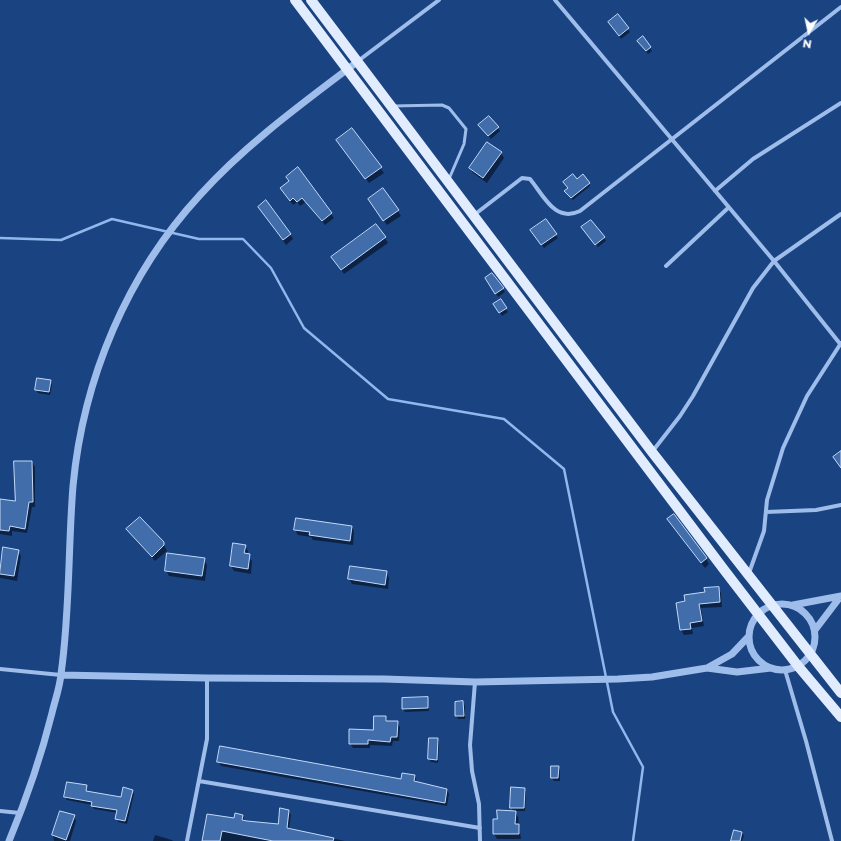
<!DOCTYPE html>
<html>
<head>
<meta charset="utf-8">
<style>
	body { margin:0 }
	#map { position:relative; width:841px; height:841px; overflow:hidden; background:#1a4382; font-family:Montserrat,sans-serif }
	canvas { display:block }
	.north { position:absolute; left:789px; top:12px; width:40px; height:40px; -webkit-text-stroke:3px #1a4382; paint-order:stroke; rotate:189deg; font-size:11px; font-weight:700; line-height:16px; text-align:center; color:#fff }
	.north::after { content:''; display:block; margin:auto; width:14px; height:18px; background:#fff; clip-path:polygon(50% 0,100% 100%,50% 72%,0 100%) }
</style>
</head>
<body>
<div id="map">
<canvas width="841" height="841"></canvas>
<div class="north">N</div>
</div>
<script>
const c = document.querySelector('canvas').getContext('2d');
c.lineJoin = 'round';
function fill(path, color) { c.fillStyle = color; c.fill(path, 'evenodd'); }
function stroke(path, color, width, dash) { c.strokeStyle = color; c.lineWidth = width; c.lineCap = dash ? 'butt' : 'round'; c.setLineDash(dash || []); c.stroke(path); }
fill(new Path2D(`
	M618 15 630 32 621 39 611 25Z
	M643 38 652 51 648 54 640 44Z
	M489 117 500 131 491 139 482 128Z
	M352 130 384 173 369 183 337 140Z
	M501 153 504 158 487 183 473 173 470 168Z
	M298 169 334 218 325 225 306 202 300 206 297 202 293 205 284 193Z
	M576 180 589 183 590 186 573 200 567 194Z
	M372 204 398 211 401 216 387 225Z
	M263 212 290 234 293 239 286 245Z
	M546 220 558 238 544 248 533 233Z
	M584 231 604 238 606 241 598 247Z
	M385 238 388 243 344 274 332 257Z
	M492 274 505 292 498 297 488 281Z
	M500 301 508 312 502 316 494 304Z
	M50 381 52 385 50 395 38 393 36 390Z
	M32 462 35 467V507H32L27 533 12 531V536L0 534V500L16 502Z
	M674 515 706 559 709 564 705 568 671 525 668 520Z
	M352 527 354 532 353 545 313 540 311 537 298 535 295 530Z
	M128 530 163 543 167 551 155 561Z
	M245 546 248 551 247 555 252 561 251 574 234 571 231 566Z
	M18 551 21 556 17 581 0 578V567Z
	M204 559 207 565 205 581 169 576 166 570Z
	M386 572 389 578 388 589 352 584 349 579Z
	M718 588 721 593 722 607 701 608 704 626 692 628 693 634 684 635 681 630 677 603 686 602Z
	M427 698 429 711 405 712 403 709Z
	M463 702 465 706V719H458L456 716Z
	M385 717 388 722H397L400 727 399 741H393L392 746 370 745V748H353L350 743 374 731Z
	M437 739 439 742 438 763 431 762 429 759Z
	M218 761 402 780 403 774 415 776 417 783 447 790 449 794 447 806 221 766Z
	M558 767 560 770V781H554L552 778Z
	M86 786 87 792 121 798 132 790 134 794 127 824 118 822 117 818 118 813 94 809 92 805 67 800 65 797Z
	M524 789 526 792 525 811H514L518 817 521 839H497L494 834 498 820 514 812 511 807Z
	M288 811 291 815 289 829 345 841H202L207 815 235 819 243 816 245 821 278 825Z
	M74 816 76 821 70 841H54L53 835Z
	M742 833 744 836 742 841H732Z
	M155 835 172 840 173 841H153Z`), '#0007');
stroke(new Path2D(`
	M0 238 61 240 112 219 199 239H243L271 268 304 328 388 399 504 419 564 469 613 712 643 767 633 841`), '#90b8ed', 2.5);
const building = new Path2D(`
	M618 14 629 28 619 36 608 22Z
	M643 36 651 47 646 51 637 41Z
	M489 116 499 127 488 136 478 125Z
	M352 128 382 167 365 179 336 140Z
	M487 142 502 152 483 178 469 168Z
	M298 167 332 213 322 221 302 198 297 202 293 198 290 201 280 188 289 181 286 177Z
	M573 174 577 179 583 174 590 183 571 198 564 191 568 188 563 182Z
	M383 188 399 210 383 221 368 199Z
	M266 200 291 234 283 240 258 207Z
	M546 219 557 234 541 245 530 230Z
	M591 220 605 237 595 245 581 227Z
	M376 224 386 237 341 270 331 257Z
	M492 273 504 288 495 294 485 278Z
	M501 299 507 308 499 313 493 304Z
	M37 378 51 380 49 392 35 390Z
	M841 451V468L833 457Z
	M14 461H32L33 502H29L25 529 10 526 9 531 0 530V499L15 501Z
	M674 514 707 558 701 563 667 519Z
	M140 517 164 542V545L152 557 126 529Z
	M296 518 352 526 350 541 309 535 310 532 294 530Z
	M233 543 246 545 244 553 250 554 248 569 230 566Z
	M3 547 19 550 14 576 0 574Z
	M167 553 205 558 202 576 165 571Z
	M350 566 387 571 385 585 348 579Z
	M719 587 720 602 699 604 702 621 690 623 691 629 680 630 676 603 685 601 684 595 705 592 704 588Z
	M428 697V708L402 709V698Z
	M463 701 464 716H455V702Z
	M374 716H386V721H398L397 737H391L390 742 368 740V744H349V729L373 730Z
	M429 738H438L437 760 428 759Z
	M220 746 401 779 402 773 415 775 414 781 447 789 445 803 217 762Z
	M551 766H559L558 778H551Z
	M67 782 87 785 86 791 121 797 123 787 133 790 125 821 115 819 117 810 91 806 92 802 64 797Z
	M511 787 525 788 524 808H510Z
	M280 808 289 810 287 828 334 838 333 841H273L222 831 220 841H202L207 814 234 818 235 813 243 815 242 820 247 821 278 824Z
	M497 810 516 811 515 824H519V834H493V819H497Z
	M60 811 75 815 66 840 52 835Z
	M734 830 742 832 740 841H731Z`);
fill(building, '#426dab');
stroke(building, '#c2d9f8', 1);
stroke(new Path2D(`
	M393 106 442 105 449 108 466 129 464 144 449 179`), '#9ebdeb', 3);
stroke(new Path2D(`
	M555 0 774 261 841 345
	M358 61 439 0
	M715 191 753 159 841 103
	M474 215 522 178 530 179C544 196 555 223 580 211L841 7
	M666 266 728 208
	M652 452 680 416 693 396 753 288 774 261 841 214
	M766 512 816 510 841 505
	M749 573 764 531 767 500 783 448 807 396 841 343
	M0 669 61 675
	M785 670 806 741 832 841
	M475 682 470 745 472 771 479 804 480 841
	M199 781 480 828
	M0 811 20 813
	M187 841 207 739V678`), '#9ebdeb', 4);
stroke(new Path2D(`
	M749 637a33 33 0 1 1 66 0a33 33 0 1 1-66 0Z
	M793 605 841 596
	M815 630 840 597
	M707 668 732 654 749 636
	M61 675 207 678 384 679 475 682 618 679 652 677 707 668 737 672 771 668
	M9 841C26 800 41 757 52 713 55 700 60 687 61 674 70 612 68 548 73 486 83 379 127 274 200 195 246 144 303 103 357 62`), '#9ebdeb', 7);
stroke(new Path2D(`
	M295 0 725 571 798 666 841 717
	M311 0 652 452 841 693`), '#e2ecff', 10);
</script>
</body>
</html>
